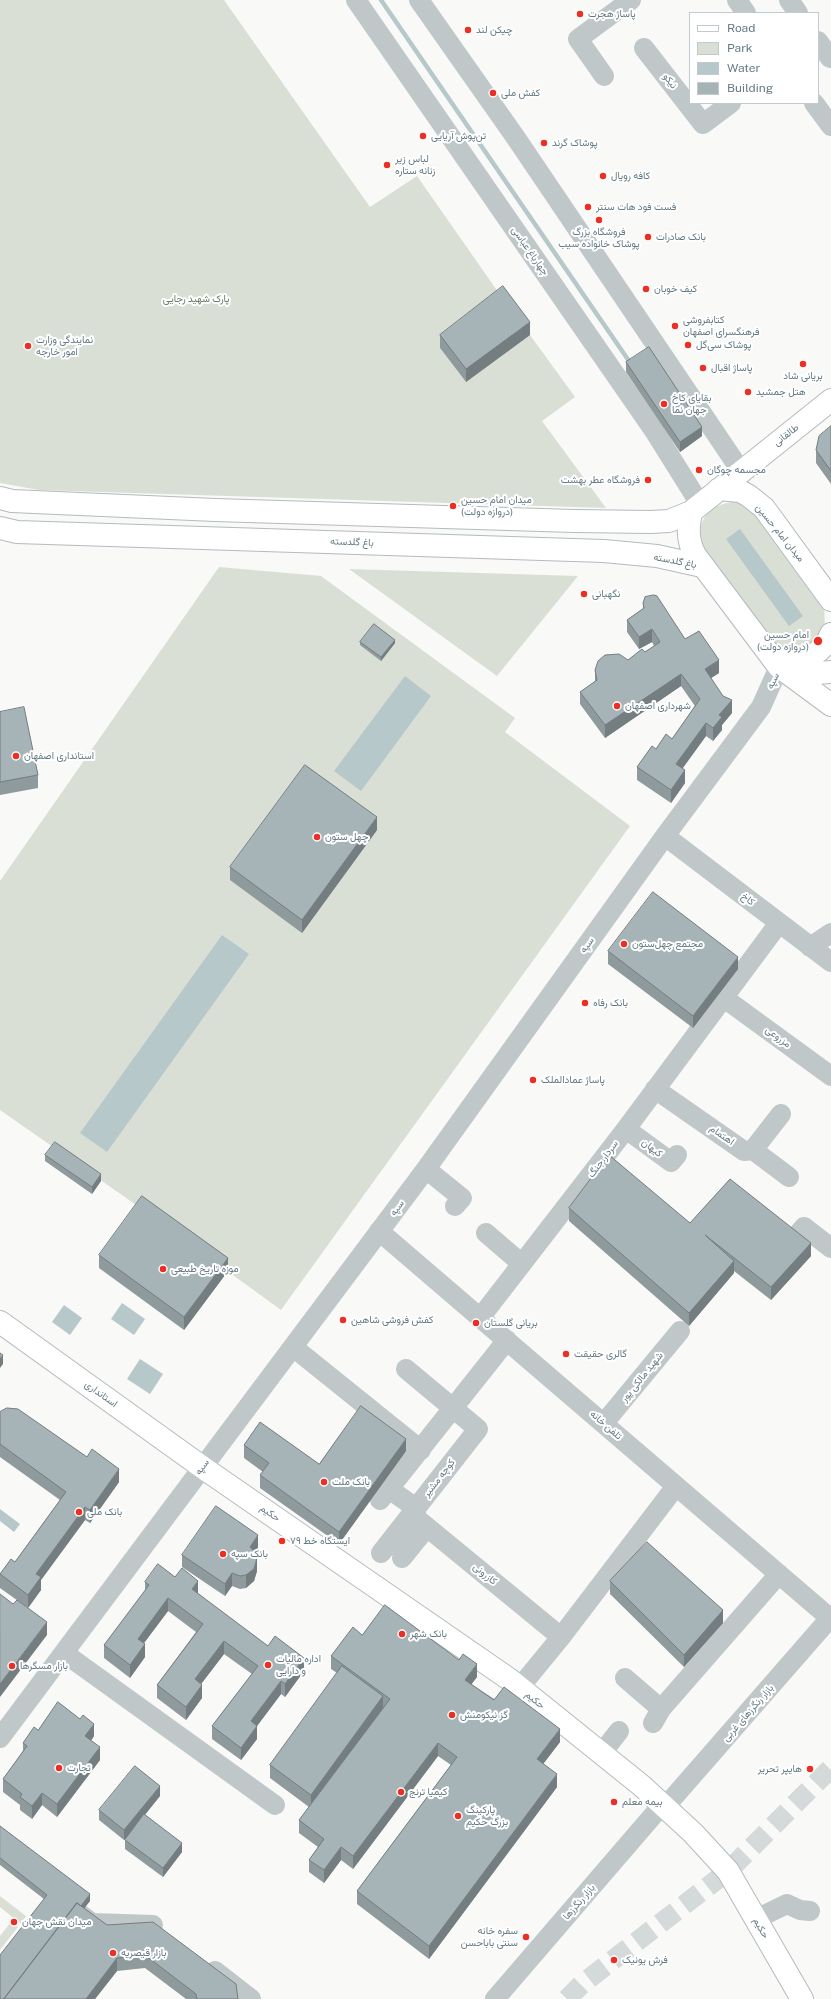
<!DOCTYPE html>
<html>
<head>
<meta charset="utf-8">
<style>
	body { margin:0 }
	#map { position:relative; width:831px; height:1999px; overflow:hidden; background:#f9f9f7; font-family:"Public Sans",sans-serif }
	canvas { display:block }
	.legend { position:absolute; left:689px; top:12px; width:130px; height:92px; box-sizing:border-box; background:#fff; border:1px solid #c1cace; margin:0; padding:5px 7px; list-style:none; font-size:12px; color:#637a84 }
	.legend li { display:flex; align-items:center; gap:8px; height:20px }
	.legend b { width:20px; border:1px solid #c1cace }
</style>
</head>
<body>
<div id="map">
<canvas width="831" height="1999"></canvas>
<ul class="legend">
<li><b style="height:5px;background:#fff"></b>Road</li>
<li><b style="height:11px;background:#dadfd6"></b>Park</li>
<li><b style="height:11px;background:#b6c8c9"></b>Water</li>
<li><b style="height:11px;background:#a6b3b7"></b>Building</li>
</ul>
</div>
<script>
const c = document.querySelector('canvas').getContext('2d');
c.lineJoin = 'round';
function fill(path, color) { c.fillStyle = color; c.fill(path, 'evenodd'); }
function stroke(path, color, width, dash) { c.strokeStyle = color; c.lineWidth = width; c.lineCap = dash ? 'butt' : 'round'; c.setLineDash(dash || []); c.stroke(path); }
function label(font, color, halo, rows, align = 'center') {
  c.font = font + ' "Public Sans",Vazirmatn,sans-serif'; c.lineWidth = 4; c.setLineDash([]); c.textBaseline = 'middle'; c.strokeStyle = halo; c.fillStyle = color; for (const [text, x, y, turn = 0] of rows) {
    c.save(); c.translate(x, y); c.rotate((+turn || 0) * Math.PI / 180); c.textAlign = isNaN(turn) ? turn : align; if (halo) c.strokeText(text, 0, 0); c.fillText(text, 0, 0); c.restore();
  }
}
fill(new Path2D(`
	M0 0H224L370 207 417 176 503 299 440 348 466 382 530 335 575 397 542 421 606 508 39 490 0 483Z
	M737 501 749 505 824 604 825 627 821 636 803 651H790L780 648 772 643 705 553C693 523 705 505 737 501Z
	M219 567 321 576 515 718 505 732 630 826 281 1310 142 1209 0 1110V881Z
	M349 569 578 576 497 676Z
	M0 1896 26 1916 21 1924 0 1907Z
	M11 1922 18 1927 0 1950V1936Z`), '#dadfd6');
fill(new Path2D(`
	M740 529 803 616 789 626 726 539Z
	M405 676 431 696 361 791 334 771Z
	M222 935 249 954 107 1152 80 1133Z
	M122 1303 145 1319 134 1335 111 1319Z
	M64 1305 82 1318 70 1335 52 1322Z
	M140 1359 163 1374 150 1394 127 1379Z
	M0 1509 20 1524 14 1532 0 1521Z`), '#b6c8c9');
stroke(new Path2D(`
	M381 0 629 361`), '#b6c8c9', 4.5);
stroke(new Path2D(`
	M567 1999 582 1984 728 1871 831 1768`), '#d4d9da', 20, [20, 10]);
const major = new Path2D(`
	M831 400 691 512C688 528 687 540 695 555L779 667 802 674 831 672
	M719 489 740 491 749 496 764 508 831 600
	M0 498 12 501 215 510 574 521 651 522 669 521 691 512
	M0 528 17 532 604 551 657 556 702 566
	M778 657C796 670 824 653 831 634
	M785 671 831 705
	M0 1322 202 1467 509 1679 642 1786 693 1833 728 1871 802 1999`);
stroke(major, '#b3bbbe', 24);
stroke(new Path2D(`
	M356 0 653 429 700 504
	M419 0 516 138 741 471
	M737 0 746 13
	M789 0 798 13
	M818 41 830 58
	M644 48 703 124 731 103
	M604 76 578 39 631 0
	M814 103 831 126
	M665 836 831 962
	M810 947 831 933
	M724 998 831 1076
	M655 1089 744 1151 753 1150 789 1177
	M626 1129 671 1162 677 1155
	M753 1150 781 1114
	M426 1169 462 1198 455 1206
	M379 1231 831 1619
	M486 1233 522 1264
	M792 1241 804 1227 831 1248
	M480 1318 626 1129 779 923
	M293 1347 421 1450
	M604 1423 680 1331
	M389 1489 416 1508V1518L561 1637
	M380 1500 507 1340
	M381 1553 478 1429 406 1369
	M402 1558 427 1527
	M64 1653 275 1805
	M625 1678 661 1709
	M520 1687 561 1637 676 1486
	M653 1723 661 1709 779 1574
	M0 1738 426 1169 665 836 761 707 779 667
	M601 1754 619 1731
	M665 1807 830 1618
	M80 1914 92 1923 153 1925
	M756 1919 787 1904 800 1910 810 1911
	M215 1971 251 1999
	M495 1999 662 1805`), '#c0c7c9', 20);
stroke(major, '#fff', 22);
fill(new Path2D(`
	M440 335H530L466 382 440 348Z
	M626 362 702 436 680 452 626 372Z
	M831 426V484L816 463V450Z
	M643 603 685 639 719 673 711 678 732 713 722 725V730L713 741 706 736 683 768 685 783 671 803 637 780V767L656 749 672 739 695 706 681 686 605 738 580 704V692L595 682V670L628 660 645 652 654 646 652 642 639 649 627 632V620L643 609Z
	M360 642 395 643 381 661 360 645Z
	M0 712 38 775V788L0 795Z
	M377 830 302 933 230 880V867Z
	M608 951 738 969 693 1028 608 964Z
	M45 1155 101 1181 92 1194 45 1161Z
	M569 1208 690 1223 811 1256 771 1300 734 1271V1273L689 1326 569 1221Z
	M99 1255 228 1271 184 1330 99 1268Z
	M0 1412 119 1482 90 1523 85 1520 41 1580V1590L28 1608 0 1588V1574L15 1562 60 1500 0 1457Z
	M244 1445 319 1464 406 1451 339 1544 260 1488V1475L263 1472 244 1458Z
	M258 1548 255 1552 257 1571 254 1581 246 1588 240 1589 232 1586 225 1596 182 1567V1555Z
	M175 1577 198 1594 268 1646 304 1671 285 1697 281 1694 257 1726V1739L241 1760 212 1739V1726L252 1674 224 1654 201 1684 202 1698 186 1720 157 1698V1685L196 1632 168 1611 144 1643 145 1657 130 1678 104 1658V1645L145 1591V1582Z
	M610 1581 723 1623 684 1667 610 1594Z
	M362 1635 459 1660 477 1677 471 1684 560 1742 543 1764 557 1787 429 1959 357 1904V1891L451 1765 438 1756 353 1869 341 1860 324 1883 309 1872V1860L318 1847 299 1833V1820L309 1807 270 1778V1765L337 1673 331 1669V1656Z
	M80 1719 94 1736 91 1741 100 1760 57 1817 42 1805 32 1819 20 1810V1805L3 1792V1779L23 1751V1743L38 1730Z
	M160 1796 145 1815 182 1852 163 1877 125 1849V1840L129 1835 124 1840 99 1820V1810Z
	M0 1826 90 1901 84 1908 107 1925 238 1999H186L145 1968 117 1971 95 1999H0L44 1899 0 1865Z`), '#8f9a9d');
fill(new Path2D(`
	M530 322V335L466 382V369Z
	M702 427V436L680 452V442Z
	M652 629V642L639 649V637Z
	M395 640V643L381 661V657Z
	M719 660V673L705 682V669Z
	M681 674V686L605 738V725Z
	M732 700V713L722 725V730L713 741V728L719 715Z
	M706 723V736L676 777V764Z
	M685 770V783L671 803V790Z
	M377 817V830L302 933V920Z
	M738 957V969L693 1028V1016Z
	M101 1174V1181L92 1194V1187Z
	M811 1243V1256L771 1300V1287Z
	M228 1258V1271L184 1330V1317Z
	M734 1261V1273L689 1326V1313Z
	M3 1355V1364L0 1368V1359Z
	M406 1439V1451L339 1544V1532Z
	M119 1469V1482L90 1523V1510Z
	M85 1507V1520L41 1580V1590L28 1608V1595L36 1574Z
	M258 1535V1548L250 1560V1547Z
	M257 1558V1571L254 1581 246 1588V1575Z
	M232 1573V1586L225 1596V1584Z
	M198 1581V1594L192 1602V1589Z
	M168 1598V1611L138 1651V1639Z
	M723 1610V1623L684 1667V1655Z
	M47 1622V1635L0 1697V1684Z
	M224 1641V1654L195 1692V1679Z
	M145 1644V1657L130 1678V1665Z
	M304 1658V1671L285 1697V1684Z
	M477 1664V1677L465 1693V1680Z
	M281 1681V1694L257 1726V1739L241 1760V1748L251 1721Z
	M202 1685V1698L186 1720V1707Z
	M383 1696V1708L311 1808V1795Z
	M94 1724V1736L85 1749V1736Z
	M560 1729V1742L537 1772V1759Z
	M438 1743V1756L353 1869V1856Z
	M100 1747V1760L57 1817V1804Z
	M557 1774V1787L429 1959V1946Z
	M160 1786V1796L124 1840V1830Z
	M42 1793V1805L32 1819V1806Z
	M182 1843V1852L163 1877V1868Z
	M341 1847V1860L324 1883V1870Z
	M90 1894V1901L14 1999H9Z
	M117 1958V1971L95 1999H86Z`), '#747d80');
const building = new Path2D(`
	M503 286 530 322 466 369 440 335Z
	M649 347 702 427 680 442 626 362Z
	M831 426V471L816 450 819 436Z
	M654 595 657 596 685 639 699 631 719 660 705 669 723 696 732 700 719 715 722 717 713 728 706 723 676 764 685 770 671 790 637 767 652 746 656 749 666 734 672 739 700 699 681 674 605 725 580 692 597 680 595 670 598 661 605 655 619 654 628 660 642 649 645 652 660 642 652 629 639 637 627 620 644 608 643 603 645 597Z
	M374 624 395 640 381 657 360 642Z
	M24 707 38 775 0 782V712Z
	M305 765 377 817 302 920 230 867Z
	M653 892 738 957 693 1016 608 951Z
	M55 1142 101 1174 92 1187 45 1155Z
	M609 1155 690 1223 730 1179 811 1243 771 1287 705 1235 734 1261 689 1313 569 1208Z
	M142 1196 228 1258 184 1317 99 1255Z
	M0 1353 3 1355 0 1359Z
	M361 1406 406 1439 339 1532 260 1475 269 1463 244 1445 260 1422 319 1464Z
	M7 1408 18 1409 87 1457 92 1449 119 1469 90 1510 85 1507 36 1574 41 1577 28 1595 0 1574 11 1559 15 1562 66 1492 0 1444V1412Z
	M216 1506 258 1535 250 1547 256 1553 257 1558 254 1569 246 1575 240 1576 232 1573 225 1584 182 1555Z
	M647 1542 723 1610 684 1655 610 1581Z
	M158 1564 175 1577 182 1568 198 1581 192 1589 268 1646 275 1636 304 1658 285 1684 281 1681 251 1721 257 1726 241 1748 212 1726 258 1666 224 1641 195 1679 202 1685 186 1707 157 1685 203 1624 168 1598 138 1639 145 1644 130 1665 104 1645 149 1585 145 1582Z
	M0 1594 13 1604 17 1600 47 1622 0 1684Z
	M385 1605 459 1660 463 1654 477 1664 465 1680 494 1700 504 1687 560 1729 537 1759 557 1774 429 1946 357 1891 457 1757 438 1743 353 1856 341 1847 324 1870 309 1860 324 1839 299 1820 390 1699 331 1656 353 1627 362 1635Z
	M342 1666 383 1696 311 1795 270 1765Z
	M58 1702 80 1719 83 1715 94 1724 85 1736 100 1747 57 1804 42 1793 32 1806 20 1797 22 1794 3 1779 27 1746 23 1743 34 1727 38 1730Z
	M135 1766 160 1786 124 1830 99 1810Z
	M144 1814 182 1843 163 1868 125 1840Z
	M0 1826 90 1894 81 1906 77 1903 4 1999H0V1955L47 1895 0 1858Z
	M77 1903 107 1925 153 1922 236 1984 238 1999H197L196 1994 145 1955 117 1958 86 1999H4Z`);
fill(building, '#a6b3b7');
stroke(building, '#747d80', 1);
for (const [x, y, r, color] of [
	[580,14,4,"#ec2f24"],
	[468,30,4,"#ec2f24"],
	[493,93,4,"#ec2f24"],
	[423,136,4,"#ec2f24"],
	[544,143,4,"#ec2f24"],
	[387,165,4,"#ec2f24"],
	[603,176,4,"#ec2f24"],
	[588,207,4,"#ec2f24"],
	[599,220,4,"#ec2f24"],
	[648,237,4,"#ec2f24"],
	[646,289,4,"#ec2f24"],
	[675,326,4,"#ec2f24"],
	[688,345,4,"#ec2f24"],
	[28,346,4,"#ec2f24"],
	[803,364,4,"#ec2f24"],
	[703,368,4,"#ec2f24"],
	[748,392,4,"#ec2f24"],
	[664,404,4,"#ec2f24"],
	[699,470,4,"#ec2f24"],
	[648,480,4,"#ec2f24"],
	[453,506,4,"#ec2f24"],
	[584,594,4,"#ec2f24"],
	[818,641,5,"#ec2f24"],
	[617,706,4,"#ec2f24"],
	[16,756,4,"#ec2f24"],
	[317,837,4,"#ec2f24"],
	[624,944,4,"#ec2f24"],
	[585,1003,4,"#ec2f24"],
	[533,1080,4,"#ec2f24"],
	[163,1269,4,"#ec2f24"],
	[343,1320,4,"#ec2f24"],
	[476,1323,4,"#ec2f24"],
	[566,1354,4,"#ec2f24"],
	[324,1482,4,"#ec2f24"],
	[79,1512,4,"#ec2f24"],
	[282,1541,4,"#ec2f24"],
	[223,1554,4,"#ec2f24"],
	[402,1634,4,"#ec2f24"],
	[268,1665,4,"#ec2f24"],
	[12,1666,4,"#ec2f24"],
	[452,1715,4,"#ec2f24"],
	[59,1768,4,"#ec2f24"],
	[810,1769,4,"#ec2f24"],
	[401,1792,4,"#ec2f24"],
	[614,1802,4,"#ec2f24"],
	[458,1816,4,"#ec2f24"],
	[14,1922,4,"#ec2f24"],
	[526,1937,4,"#ec2f24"],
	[113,1953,4,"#ec2f24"],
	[614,1960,4,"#ec2f24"]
]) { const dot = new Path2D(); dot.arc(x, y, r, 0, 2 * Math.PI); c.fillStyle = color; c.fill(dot); stroke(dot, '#fff', 1.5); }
label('10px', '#637a84', '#fff', [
	["پاساژ هجرت",588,14],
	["چیکن لند",476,30],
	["کفش ملی",501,93],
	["تن‌پوش آریایی",431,136],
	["پوشاک گرند",552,143],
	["لباس زیر",395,159],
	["زنانه ستاره",395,171],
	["کافه رویال",611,176],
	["فست فود هات سنتر",596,207],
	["فروشگاه بزرگ",599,232,"center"],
	["پوشاک خانواده سیب",599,244,"center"],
	["بانک صادرات",656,237],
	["کیف خوبان",654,289],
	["کتابفروشی",683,320],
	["فرهنگسرای اصفهان",683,332],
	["نمایندگی وزارت",36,340],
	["امور خارجه",36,352],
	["پوشاک سی‌گل",696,345],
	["پاساژ اقبال",711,368],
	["بریانی شاد",803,376,"center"],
	["هتل جمشید",756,392],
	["بقایای کاخ",672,398],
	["جهان نما",672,410],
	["مجسمه چوگان",707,470],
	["فروشگاه عطر بهشت",640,480,"right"],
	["میدان امام حسین",461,500],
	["(دروازه دولت)",461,512],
	["نگهبانی",592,594],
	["امام حسین",809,635,"right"],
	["(دروازه دولت)",809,647,"right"],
	["شهرداری اصفهان",625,706],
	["استانداری اصفهان",24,756],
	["چهل ستون",325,837],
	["مجتمع چهل‌ستون",632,944],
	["بانک رفاه",593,1003],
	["پاساژ عمادالملک",541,1080],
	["موزه تاریخ طبیعی",171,1269],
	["کفش فروشی شاهین",351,1320],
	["بریانی گلستان",484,1323],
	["گالری حقیقت",574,1354],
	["بانک ملت",332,1482],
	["بانک ملی",87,1512],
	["ایستگاه خط ۷۹",290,1541],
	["بانک سپه",231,1554],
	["بانک شهر",410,1634],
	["اداره مالیات",276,1659],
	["و دارایی",276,1671],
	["بازار مسگرها",20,1666],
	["گز نیکومنش",460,1715],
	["تجارت",67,1768],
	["هایپر تحریر",802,1769,"right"],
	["کیمیا ترنج",409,1792],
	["بیمه معلم",622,1802],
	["پارکینگ",466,1810],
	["بزرگ حکیم",466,1822],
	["میدان نقش جهان",22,1922],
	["سفره خانه",518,1931,"right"],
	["سنتی باباحسن",518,1943,"right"],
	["بازار قیصریه",121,1953],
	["فرش یونیک",622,1960]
], 'left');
label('10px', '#637a84', '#fff', [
	["نیکو",670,81,53],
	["چهارباغ عباسی",530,251,55],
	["طالقانی",786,435,-38],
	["میدان امام حسین",780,533,51],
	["باغ گلدسته",352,542,2],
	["باغ گلدسته",675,561,11],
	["سپه",773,681,-65],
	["کاخ",748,899,38],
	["سپه",587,945,-54],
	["مزروعی",778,1037,36],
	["اهتمام",722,1135,35],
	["کیهان",652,1148,37],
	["سردار جنگ",603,1159,-53],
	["سپه",397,1208,-53],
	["شهید مالکی پور",642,1377,-51],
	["استانداری",101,1394,36],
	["تلفن خانه",606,1425,41],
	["سپه",202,1467,-53],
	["كوچه مشير",439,1478,-52],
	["حکیم",270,1513,34],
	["کازرونی",485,1574,39],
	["حکیم",535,1700,39],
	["بازار رنگرزهای غربی",748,1713,-49],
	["بازار رنگرزها",579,1902,-49],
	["حکیم",761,1928,60]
]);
label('10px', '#6b7a62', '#fff', [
	["پارک شهید رجایی",196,299]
]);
</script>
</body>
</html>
